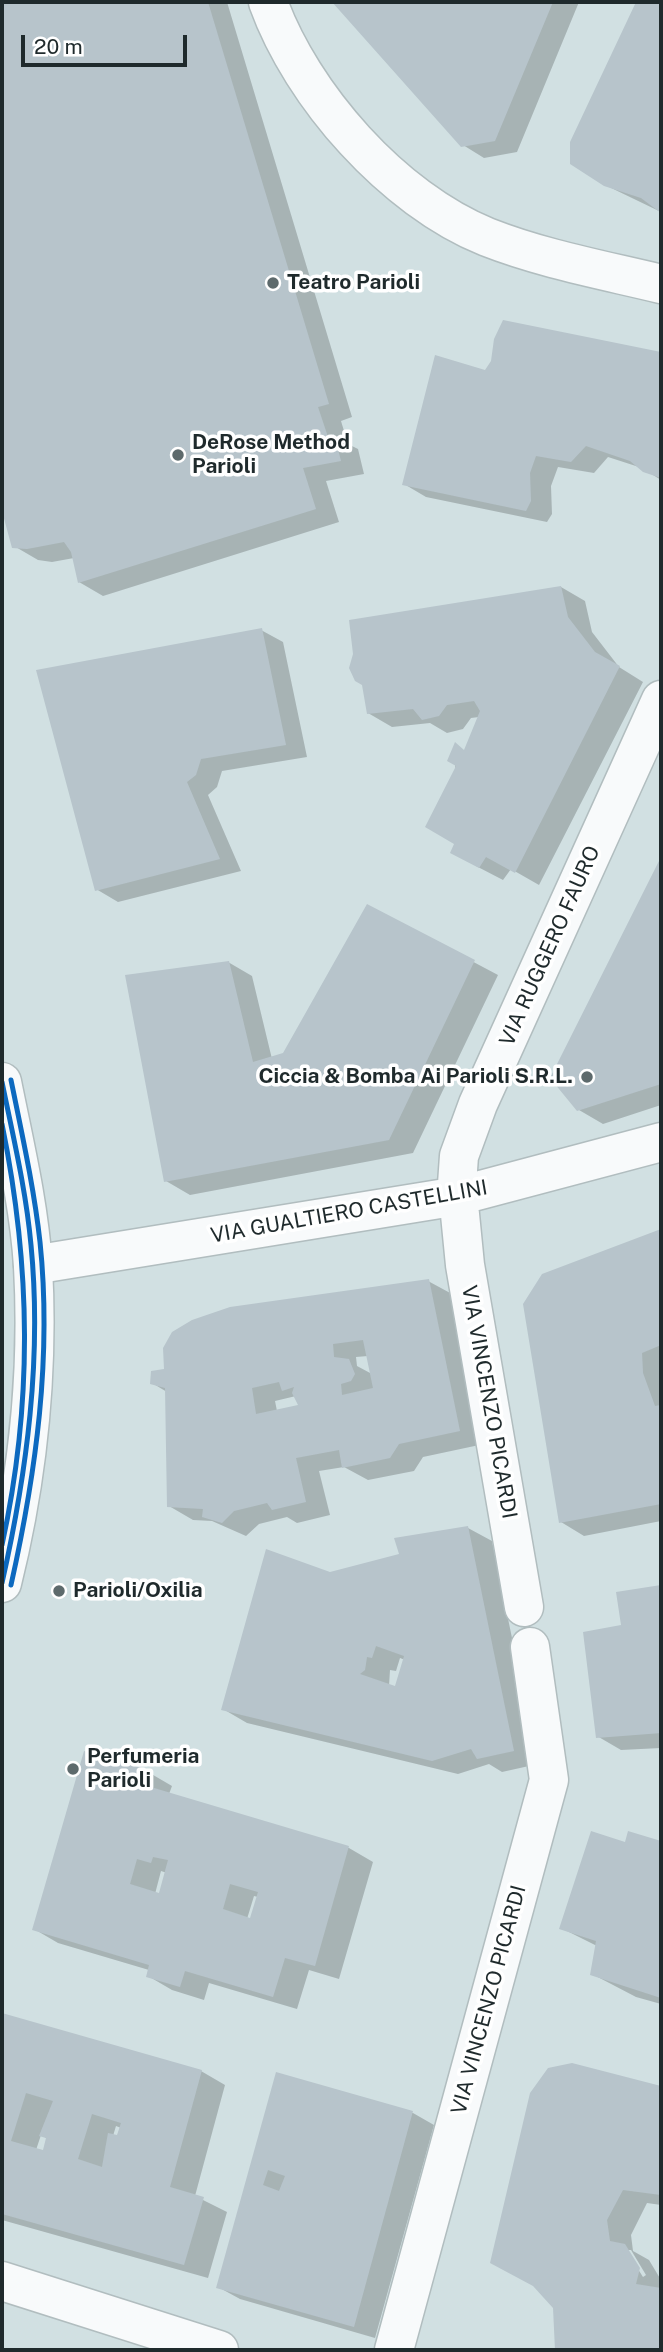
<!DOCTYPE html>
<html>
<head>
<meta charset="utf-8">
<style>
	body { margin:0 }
	#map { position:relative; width:663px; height:2352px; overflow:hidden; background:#d1e0e2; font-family:"Public Sans",sans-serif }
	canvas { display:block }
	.frame { position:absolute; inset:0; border:4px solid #1f2a2c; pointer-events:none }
	.scale { position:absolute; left:21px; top:35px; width:166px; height:32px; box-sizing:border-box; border:4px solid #1f2a2c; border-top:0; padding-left:9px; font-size:21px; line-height:24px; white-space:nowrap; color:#1f2a2c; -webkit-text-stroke:5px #fff; paint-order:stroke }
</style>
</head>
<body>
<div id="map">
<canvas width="663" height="2352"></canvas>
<div class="frame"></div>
<div class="scale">20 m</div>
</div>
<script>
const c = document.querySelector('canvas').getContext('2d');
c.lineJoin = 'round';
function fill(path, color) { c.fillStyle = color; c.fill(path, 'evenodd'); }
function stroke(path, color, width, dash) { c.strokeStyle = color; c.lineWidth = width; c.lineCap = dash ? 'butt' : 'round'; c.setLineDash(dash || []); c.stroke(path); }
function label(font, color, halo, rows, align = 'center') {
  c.font = font + ' "Public Sans",sans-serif'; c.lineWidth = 7; c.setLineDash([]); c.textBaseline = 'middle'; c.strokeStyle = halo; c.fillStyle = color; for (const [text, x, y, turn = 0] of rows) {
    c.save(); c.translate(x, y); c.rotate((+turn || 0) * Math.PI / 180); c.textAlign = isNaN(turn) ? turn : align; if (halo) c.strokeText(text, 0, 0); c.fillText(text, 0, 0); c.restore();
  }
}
fill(new Path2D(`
	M2 2H227L352 417 341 421 348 444 358 449 364 474 326 481 339 522 103 596 79 582 74 558 52 562 38 560 14 546 2 504Z
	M335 2H579L517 152 484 158 463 145Z
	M638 2H661V212L605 185 571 142Z
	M504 322 661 354V480L642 468 608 457 594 473 558 467 551 486 552 514 547 522 426 497 404 484 493 362Z
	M561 587 585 601 592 632 619 667 643 682 539 885 511 869 503 880 476 866 456 843 455 745 465 751 479 717 471 718 463 729 447 733 430 723 392 727 368 713Z
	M261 630 283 642 307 757 222 771 217 787 208 795 241 871 118 902 96 889Z
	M661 861V1105L603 1124 579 1110 552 1078Z
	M368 906 498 975 413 1153 190 1195 166 1181 228 962 252 976 272 1059 285 1055Z
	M661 1231V1521L584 1536 561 1522 543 1276Z
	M428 1281 452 1294 484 1444 423 1457 414 1471 368 1480 344 1467 319 1471 330 1515 297 1523 287 1517 259 1524 246 1536 212 1521 193 1520 169 1506 167 1392 152 1383 166 1371ZM368 1356 372 1374 357 1366 356 1357ZM296 1396 300 1406 277 1411 275 1401Z
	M468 1528 492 1541 538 1764 502 1772 489 1764 458 1774 247 1723 223 1709 330 1573 401 1556ZM400 1658 405 1660 396 1688 389 1686 390 1670 396 1671Z
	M661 1587V1748L621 1750 597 1736 623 1626 618 1593Z
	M148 1772 172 1786 169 1794 349 1848 373 1862 339 1979 309 1970 297 2009 209 1983 204 2000 172 1990 148 1976 149 1970 58 1943 34 1929ZM161 1871 167 1873 161 1895 155 1894ZM254 1896 258 1897 251 1920 247 1919Z
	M629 1834 661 1843V2004L636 1997 592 1974 597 1946 561 1928 627 1845Z
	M2 2015 201 2071 225 2085 195 2196 227 2212 208 2278 2 2220ZM116 2126 121 2128 118 2138 113 2136ZM41 2135 48 2139 44 2152 36 2150Z
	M572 2065 661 2088V2205L647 2203 631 2235 633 2251 649 2260 661 2280V2350H557ZM626 2250H631L646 2275 643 2277Z
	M277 2074 413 2113 434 2125 375 2338 240 2299 218 2287Z`), '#0003');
fill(new Path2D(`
	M2 2H208L329 404 318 407 328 437 334 434 341 461 303 468 316 509 78 583 71 552 64 542 27 549 12 548 2 511Z
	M332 2H553L495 141 461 147Z
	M636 2H661V213L641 198 604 186 570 164V142Z
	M503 320 661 352V478L643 472 630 461 586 446 571 462 536 456 530 473 531 501 526 511 402 485 435 355 485 370 491 361 494 339Z
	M561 586 568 617 595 652 620 666 515 873 486 857 479 868 450 853 454 844 425 827 456 766 447 761 455 742 464 750 480 711 474 701 447 705 439 716 422 720 413 709 367 714 362 685 355 681 349 668 353 654 349 620Z
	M262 628 286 745 201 759 196 775 187 782 220 859 95 891 36 670Z
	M661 857V1084L577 1111 550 1078Z
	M367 904 475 960 389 1140 164 1182 125 975 229 961 253 1062 283 1053Z
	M661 1229V1345L642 1353 643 1373 655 1406 661 1405V1504L559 1523 523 1304 542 1274Z
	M429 1279 460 1431 399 1444 390 1458 342 1468 339 1450 296 1458 306 1502 272 1510 267 1503 234 1511 222 1523 202 1517 203 1509 167 1507 165 1388 150 1384 151 1371 164 1369 163 1348 172 1332 192 1320 230 1307ZM363 1340 373 1388 342 1395 341 1384 351 1381 355 1374 349 1359 334 1357 333 1344ZM279 1382 282 1391 294 1387 292 1393 298 1405 256 1414 252 1388Z
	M468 1526 514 1751 477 1759 471 1749 432 1761 221 1710 266 1549 330 1572 399 1554 394 1538ZM376 1646 404 1656 395 1686 360 1674 365 1670 367 1657 372 1658Z
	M661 1585V1733L596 1738 583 1632 621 1625 616 1592Z
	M84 1751 149 1770 144 1785 349 1846 315 1966 285 1958 273 1997 185 1971 180 1987 146 1977 149 1965 32 1930ZM153 1857 168 1860 159 1893 130 1884 137 1859 151 1863ZM230 1884 258 1892 250 1918 223 1909Z
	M591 1831 625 1842 628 1831 661 1841V1998L590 1975 596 1941 559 1929Z
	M2 2013 202 2070 170 2187 204 2197 184 2265 2 2214ZM26 2093 53 2101 39 2136 46 2138 43 2150 11 2141ZM92 2114 121 2123 117 2135 108 2133 102 2167 78 2159Z
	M572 2063 661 2086V2195L623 2190 607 2220 610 2241 625 2244 640 2268 636 2284 661 2288V2350H555L553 2308 533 2286 490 2263 530 2093 548 2068Z
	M276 2072 413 2111 354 2327 216 2288ZM268 2170 285 2176 279 2191 263 2185Z`), '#b7c4cb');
const minor = new Path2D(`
	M268 2C302 96 393 199 487 237 543 259 603 270 661 284
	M33 1265 458 1196 661 1142
	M524 1607 465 1265 457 1184 459 1156 478 1104 661 700
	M2 2281 219 2350
	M394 2350 549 1780 530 1647`);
const secondary = new Path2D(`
	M2 1082C14 1142 29 1204 33 1266 39 1374 28 1478 2 1583`);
stroke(minor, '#b1bdbf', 41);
stroke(secondary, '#b1bdbf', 41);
stroke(minor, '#f8fafb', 38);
stroke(secondary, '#f8fafb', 38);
stroke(new Path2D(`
	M2 1082C13 1136 26 1190 31 1245 42 1358 27 1472 2 1583`), '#0c69bf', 5);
stroke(new Path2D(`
	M2 1124C31 1267 33 1402 2 1545`), '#0c69bf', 5);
stroke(new Path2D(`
	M11 1585C36 1473 52 1357 40 1242 34 1188 22 1134 11 1080`), '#0c69bf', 5);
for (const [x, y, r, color] of [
	[273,283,7,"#5d6a6c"],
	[178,455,7,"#5d6a6c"],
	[587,1077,7,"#5d6a6c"],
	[59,1591,7,"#5d6a6c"],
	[73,1769,7,"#5d6a6c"]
]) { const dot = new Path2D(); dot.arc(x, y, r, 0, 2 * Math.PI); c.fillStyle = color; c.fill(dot); stroke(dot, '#fff', 2.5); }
label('bold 21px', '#1f2a2c', '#fff', [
	["Teatro Parioli",287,283],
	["DeRose Method",192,443],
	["Parioli",192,467],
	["Ciccia & Bomba Ai Parioli S.R.L.",573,1077,"right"],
	["Parioli/Oxilia",73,1591],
	["Perfumeria",87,1757],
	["Parioli",87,1781]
], 'left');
label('21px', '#1f2a2c', '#fff', [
	["VIA RUGGERO FAURO",550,946,-66],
	["VIA GUALTIERO CASTELLINI",349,1212,-10],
	["VIA VINCENZO PICARDI",489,1402,80],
	["VIA VINCENZO PICARDI",489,2000,-75]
]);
</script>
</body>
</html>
